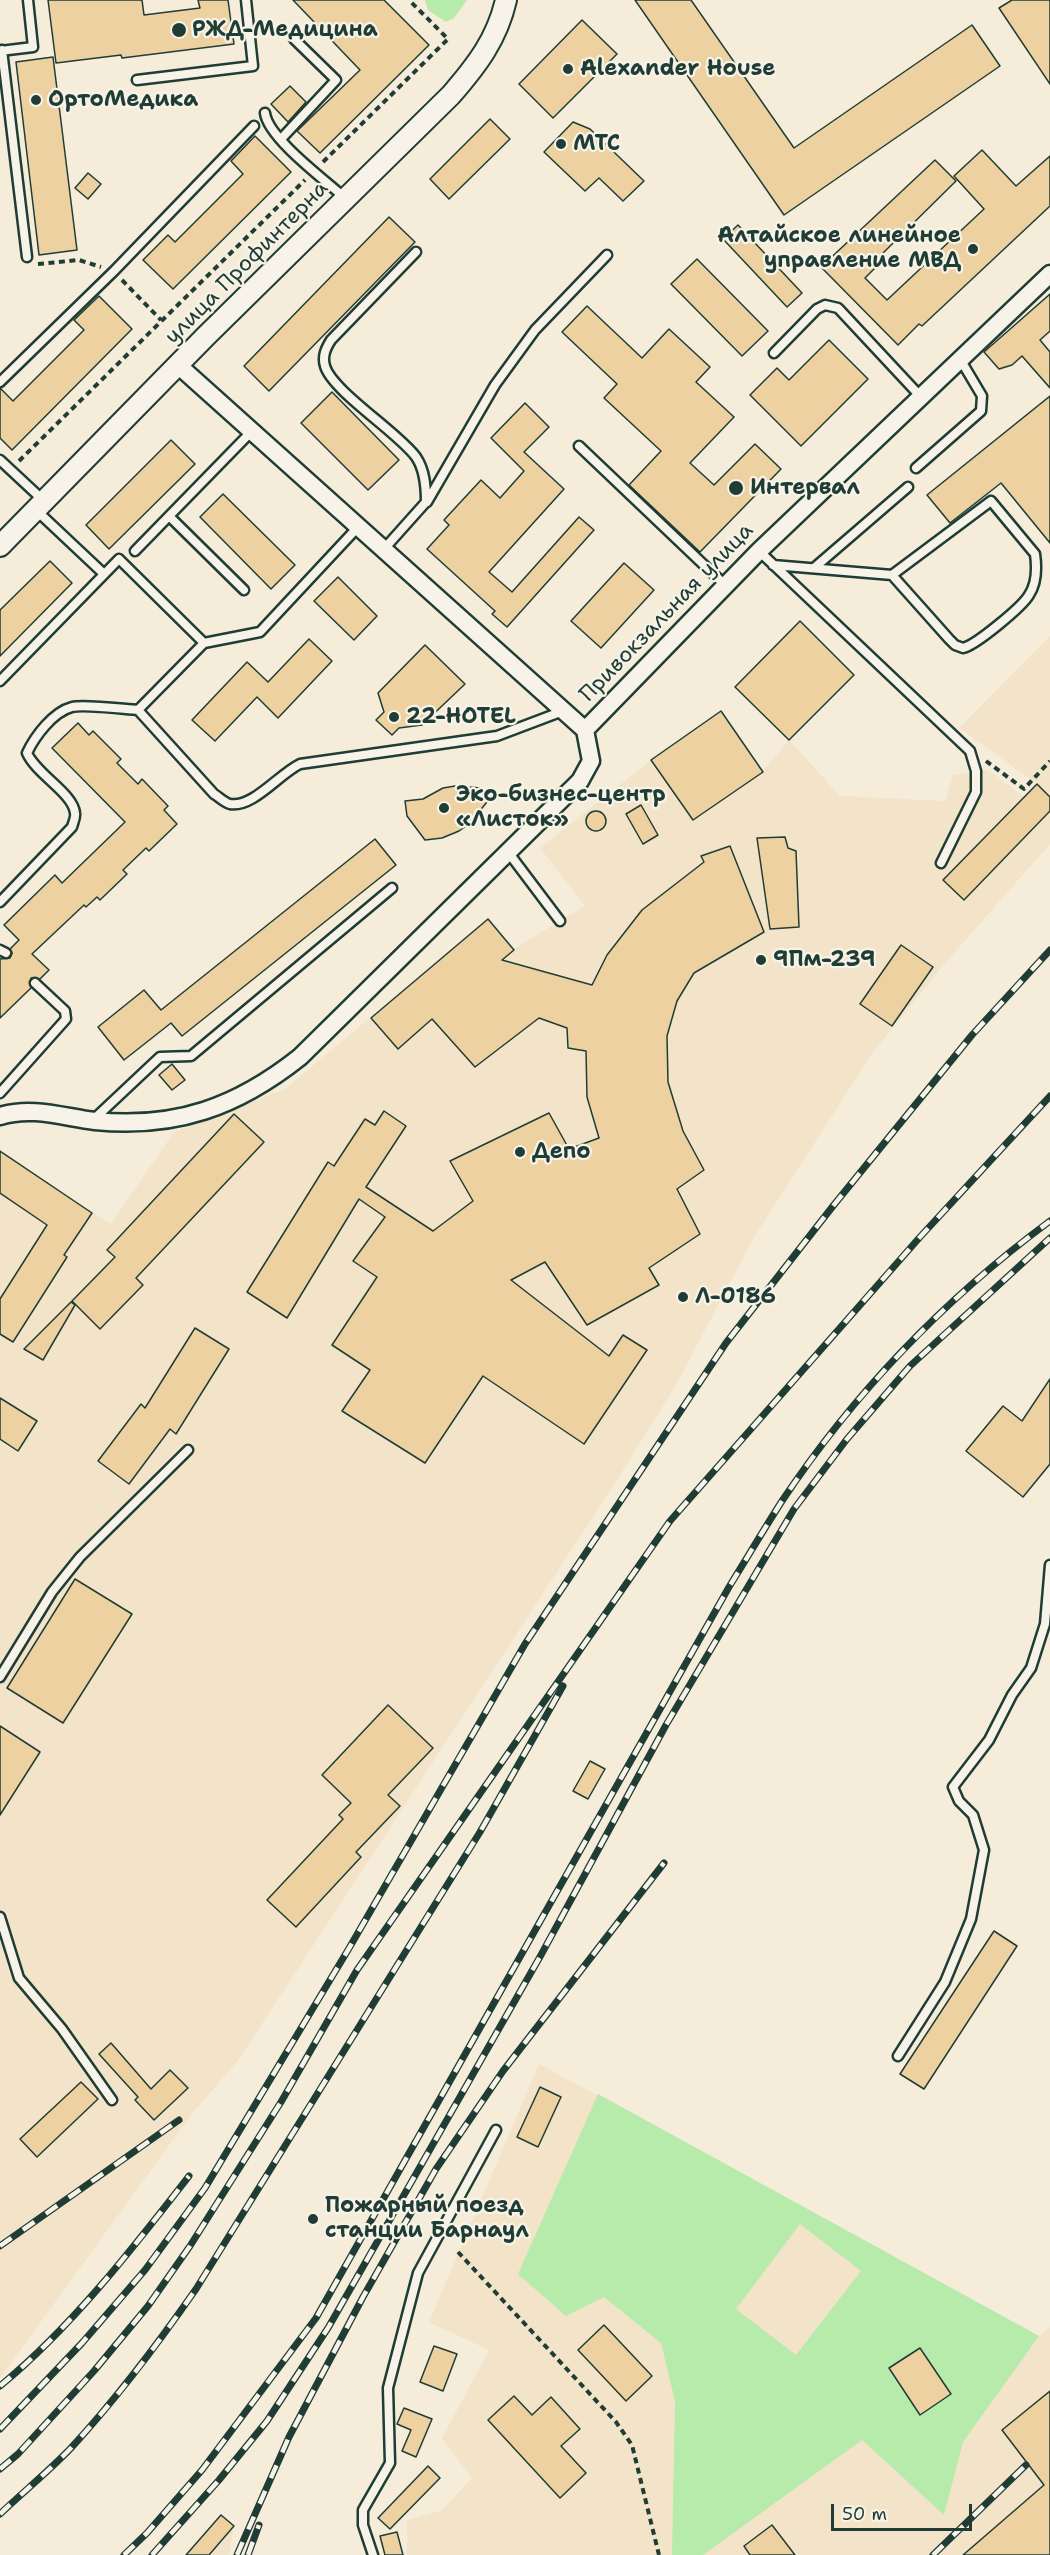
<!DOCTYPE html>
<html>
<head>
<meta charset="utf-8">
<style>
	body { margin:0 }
	#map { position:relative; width:1050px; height:2555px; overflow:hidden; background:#f5ecda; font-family:"Shantell Sans",sans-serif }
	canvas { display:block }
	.scale { position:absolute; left:831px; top:2504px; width:141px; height:27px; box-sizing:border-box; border:3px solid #1f3d34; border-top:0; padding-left:8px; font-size:18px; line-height:21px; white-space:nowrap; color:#1f3d34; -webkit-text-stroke:4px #f7f3e8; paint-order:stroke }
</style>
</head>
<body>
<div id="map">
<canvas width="1050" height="2555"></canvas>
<div class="scale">50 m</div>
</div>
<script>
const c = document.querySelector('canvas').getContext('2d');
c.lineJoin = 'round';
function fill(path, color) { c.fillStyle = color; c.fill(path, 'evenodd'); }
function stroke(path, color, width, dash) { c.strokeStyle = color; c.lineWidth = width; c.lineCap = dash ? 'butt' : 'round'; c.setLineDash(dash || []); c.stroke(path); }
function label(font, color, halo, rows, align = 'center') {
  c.font = font + ' "Shantell Sans",sans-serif'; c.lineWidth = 4.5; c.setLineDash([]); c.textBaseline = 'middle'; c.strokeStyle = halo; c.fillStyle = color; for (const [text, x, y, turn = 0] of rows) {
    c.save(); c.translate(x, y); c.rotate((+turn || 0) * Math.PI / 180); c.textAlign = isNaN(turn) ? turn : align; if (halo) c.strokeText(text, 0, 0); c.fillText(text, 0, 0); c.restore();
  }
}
fill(new Path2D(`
	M1050 636V844L946 962 873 1052 754 1237 676 1385 615 1483 239 2059 191 2115 0 2378V1151L111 1224 174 1132 285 1089 488 919 514 949 585 906 540 848 651 760 721 711 763 771 789 740 840 796 945 801 953 775 988 770 1024 797 1036 783 959 728Z
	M539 2064 1039 2336 1050 2327V2555H407V2520L441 2511 472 2478 442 2438 489 2350 429 2322Z
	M221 2515 234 2526 229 2555H186Z`), '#f3e4c9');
fill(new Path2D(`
	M425 0H467L454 18 446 22 428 10Z
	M598 2094 1039 2336 963 2442 944 2515 862 2440 703 2555H672L675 2401 661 2343 604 2297 566 2316 518 2274ZM800 2224 861 2271 796 2355 736 2309Z`), '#b6ebac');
const building = new Path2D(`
	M48 0H142L144 15 200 8 198 0H228L234 44 122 58 121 55 56 63Z
	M293 0H384L429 45 320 153 297 131 360 70Z
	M635 0H691L794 148 972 25 1000 66 784 215Z
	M1012 0H1050V84L999 8Z
	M582 20 617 54 553 118 519 84Z
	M53 57 77 250 39 255 16 62Z
	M290 86 306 102 288 122 271 104Z
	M490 119 510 139 449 199 430 179Z
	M573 122 590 129 644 181 623 201 599 178 585 191 544 152Z
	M255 136 291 172 173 289 143 260 168 235 175 242 243 174 231 161Z
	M982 150 1016 186 1050 156V206L922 326 919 324 898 345 821 267 935 160 956 181 882 254 885 258 865 278 887 300 984 209 954 176Z
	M88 173 101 184 88 199 75 188Z
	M389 217 415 242 269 391 244 366Z
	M738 225 802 293 787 307 723 239Z
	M697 259 768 331 742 356 671 284Z
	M1050 294V331L1040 340 1050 352V388L1022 356 1012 365 999 369 984 352Z
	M99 296 132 329 12 450 0 438V388L13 401 84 330 74 320Z
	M587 306 642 358 669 329 710 367 696 382 734 417 690 463 714 485 755 444 781 469 700 552 629 485 661 451 604 398 617 384 562 332Z
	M829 340 868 379 801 446 750 395 777 368 789 380Z
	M332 392 399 460 368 490 301 423Z
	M1050 396V543L1001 483 950 523 927 495Z
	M525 403 549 427 524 452 564 489 489 572 512 592 579 517 594 530 507 627 492 614 495 611 427 549 449 525 444 520 481 480 500 498 524 471 491 438Z
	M171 440 195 464 109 549 86 525Z
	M223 494 295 565 271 589 200 517Z
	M50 561 72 583 0 656V610Z
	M624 563 654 590 601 648 571 621Z
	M338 577 377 616 354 640 314 601Z
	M800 621 854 675 789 740 735 687Z
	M309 639 332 661 278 718 257 697 215 741 192 720 247 662 268 682Z
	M425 645 465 684 422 725 399 728 392 735 376 720 384 712 378 693Z
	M721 711 763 772 693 820 651 760Z
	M78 723 89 735 93 731 121 759 117 763 138 784 142 779 168 806 164 810 177 824 149 851 146 848 123 870 127 874 100 900 97 897 86 907 84 905 32 954 49 970 40 979 31 978V988L0 1018V959L10 958 12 953 10 949 19 940 4 925 55 875 62 883 125 822 52 748Z
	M1037 784 1050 797V811L964 900 943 880Z
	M455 786 481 788 487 802 469 824 459 831 442 838 425 840 407 816 405 801 423 799 443 788Z
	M641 805 658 835 643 844 626 814Z
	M586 821a10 10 0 1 1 20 0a10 10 0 1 1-20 0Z
	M785 837 788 848 796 851 799 927 770 929 757 838Z
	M375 839 396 865 182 1036 171 1023 124 1060 98 1027 144 990 161 1010Z
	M730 846 764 932 694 973 677 1001 667 1036 668 1082 683 1131 704 1170 677 1189 700 1234 649 1268 659 1285 587 1325 545 1262 511 1280 609 1356 623 1335 647 1350 584 1444 483 1376 425 1463 342 1411 370 1370 332 1345 377 1277 353 1261 385 1217 359 1199 287 1318 247 1292 328 1162 334 1166 365 1119 375 1125 384 1111 406 1126 366 1187 433 1231 473 1201 450 1161 549 1113 569 1149 599 1138 587 1097 586 1051 568 1048 567 1028 539 1018 475 1067 432 1019 398 1049 371 1018 488 919 514 950 502 960 592 985 607 955 642 910 704 862 701 856Z
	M901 945 933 967 892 1026 860 1004Z
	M172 1064 185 1080 172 1090 159 1075Z
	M234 1114 264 1142 136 1278 143 1285 100 1329 72 1301 115 1257 107 1250Z
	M0 1151 92 1213 64 1255 67 1257 13 1342 0 1334V1299L47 1225 0 1193Z
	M71 1302 75 1305 43 1360 24 1349Z
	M195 1328 229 1349 176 1434 170 1429 129 1484 98 1461 141 1404 145 1408Z
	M1050 1379V1464L1023 1497 966 1451 1003 1406 1022 1421Z
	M0 1398 37 1421 18 1451 0 1439Z
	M75 1579 132 1614 63 1723 7 1688Z
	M388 1705 433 1748 388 1795 400 1806 356 1852 361 1857 296 1927 267 1900 343 1819 339 1815 351 1803 322 1775Z
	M0 1726 40 1752 0 1815Z
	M590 1761 605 1769 588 1799 573 1791Z
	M994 1931 1017 1946 924 2089 900 2074Z
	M111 2043 151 2089 170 2070 188 2088 154 2120 135 2100 138 2097 99 2054Z
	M81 2082 98 2099 37 2157 20 2139Z
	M540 2087 561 2097 538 2147 517 2137Z
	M604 2325 652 2376 626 2401 578 2350Z
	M434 2346 457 2354 443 2391 420 2382Z
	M920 2348 951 2394 920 2415 889 2368Z
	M1050 2391V2555H963L1044 2485 1002 2430Z
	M514 2396 532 2415 551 2397 580 2429 561 2446 586 2473 560 2498 488 2420Z
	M404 2408 432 2419 416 2457 402 2451 411 2430 397 2424Z
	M428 2466 440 2478 390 2529 378 2518Z
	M221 2515 234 2526 209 2555H186Z
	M772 2525 795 2555H750L744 2546Z
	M397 2532 403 2555H385L380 2536Z`);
fill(building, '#edd1a1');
stroke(building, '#1f3d34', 1.5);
const service = new Path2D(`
	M2 50 27 257
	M0 51 33 47 28 0
	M137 80 253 66 246 0
	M265 113C268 138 325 180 345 198
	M281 139 336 80 294 39
	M774 353 817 309 825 305 838 308 921 397
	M0 382 114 271 254 126
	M579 446 725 585
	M0 460 44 501
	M916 468 981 411 982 396 960 359
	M427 502 495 385 535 330 607 255
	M36 510 104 574
	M169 516 244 590
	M384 549 426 502C426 487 425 470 416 457 399 433 332 391 325 366 322 356 326 348 331 340L416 252
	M135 551 252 431
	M759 551 970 751 976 771V792L941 863
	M773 565 892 575 991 501 1035 554C1037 568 1037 583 1029 595 1022 607 976 645 963 648L955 645 949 639 892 575
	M814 568 908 487
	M0 681 119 559 204 643
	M138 710 214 794C219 797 225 803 230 804 253 808 279 774 300 764L497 736 563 711
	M508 852 560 921
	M0 902 72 827C73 823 76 817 75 813 73 793 36 774 27 753 35 736 53 712 72 707 84 704 123 709 138 710L204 643 260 632 358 527
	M0 950 6 953
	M0 1093 66 1019 65 1011 35 983
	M93 1120 160 1057 191 1056 392 888
	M0 1677 52 1592 80 1557 188 1450
	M0 1917 19 1978 62 2029 112 2100
	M898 2056 945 1982 971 1919 984 1850 973 1815 959 1801 953 1787 989 1740 1012 1695 1031 1668 1045 1624 1050 1565
	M373 2555 363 2525V2510L390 2463 388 2388 418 2273 496 2130`);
const minor = new Path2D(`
	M178 365 585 730
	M585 730 759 551 1050 274
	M0 1116C32 1106 63 1117 95 1121 176 1129 237 1107 300 1057L580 781 591 761 585 730`);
const tertiary = new Path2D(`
	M0 546 206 336 451 95C477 65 497 39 506 0`);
stroke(service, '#1f3d34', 13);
stroke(minor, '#1f3d34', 21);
stroke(tertiary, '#1f3d34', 24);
stroke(new Path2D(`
	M323 162 448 39 409 0
	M38 264 79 260 101 267
	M122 280 161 320
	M19 461 305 180
	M986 761 1024 789 1050 761
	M458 2252 616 2422 632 2445 659 2555`), '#1f3d34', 4, [6, 4.5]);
stroke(service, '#f7f3e8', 8);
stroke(minor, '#f7f3e8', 16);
stroke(tertiary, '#f7f3e8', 20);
const rail = new Path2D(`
	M0 2246 179 2120
	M0 2386C71 2328 133 2248 189 2176
	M0 2429 82 2343 145 2270 205 2188 348 1950 525 1644 726 1343 833 1206 972 1035 1050 950
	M0 2469 18 2454 94 2371 148 2306 190 2246 281 2102 357 1970 670 1521 920 1237 1050 1096
	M0 2514C23 2492 49 2471 71 2448 117 2398 157 2345 196 2289L480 1832 563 1686
	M124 2555 147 2533 202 2470 316 2318 729 1587C747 1558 764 1529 782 1501 854 1393 946 1298 1050 1221
	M152 2555 219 2480 267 2421 328 2328 541 1955 666 1725 794 1509 847 1439 910 1366 1050 1238
	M237 2555 289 2437 363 2297 436 2169 503 2071 664 1863
	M248 2555 259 2525
	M933 2555 1026 2465`);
stroke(rail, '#1f3d34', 7);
stroke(rail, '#f7f3e8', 4.5, [14]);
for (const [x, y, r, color] of [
	[179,30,8,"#1f3d34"],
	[568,69,6,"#1f3d34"],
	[36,100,6,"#1f3d34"],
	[561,144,6,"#1f3d34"],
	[973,249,6,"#1f3d34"],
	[736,488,8,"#1f3d34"],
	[394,717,6,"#1f3d34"],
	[444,808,6,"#1f3d34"],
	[761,960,6,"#1f3d34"],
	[520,1152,6,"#1f3d34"],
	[683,1297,6,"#1f3d34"],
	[313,2219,6,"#1f3d34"]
]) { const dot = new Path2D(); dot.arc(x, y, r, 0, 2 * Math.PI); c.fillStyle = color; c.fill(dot); stroke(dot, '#f7f3e8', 2); }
label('bold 22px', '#1f3d34', '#f7f3e8', [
	["РЖД-Медицина",192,30],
	["Alexander House",580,69],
	["ОртоМедика",48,100],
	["МТС",573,144],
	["Алтайское линейное",961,236,"right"],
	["управление МВД",961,261,"right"],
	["Интервал",750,488],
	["22-HOTEL",406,717],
	["Эко-бизнес-центр",456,795],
	["«Листок»",456,820],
	["9Пм-239",773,960],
	["Депо",532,1152],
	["Л-0186",695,1297],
	["Пожарный поезд",325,2206],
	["станции Барнаул",325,2231]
], 'left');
label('22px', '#1f3d34', '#f7f3e8', [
	["улица Профинтерна",247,263,-45],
	["Привокзальная улица",667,613,-46]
]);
</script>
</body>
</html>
